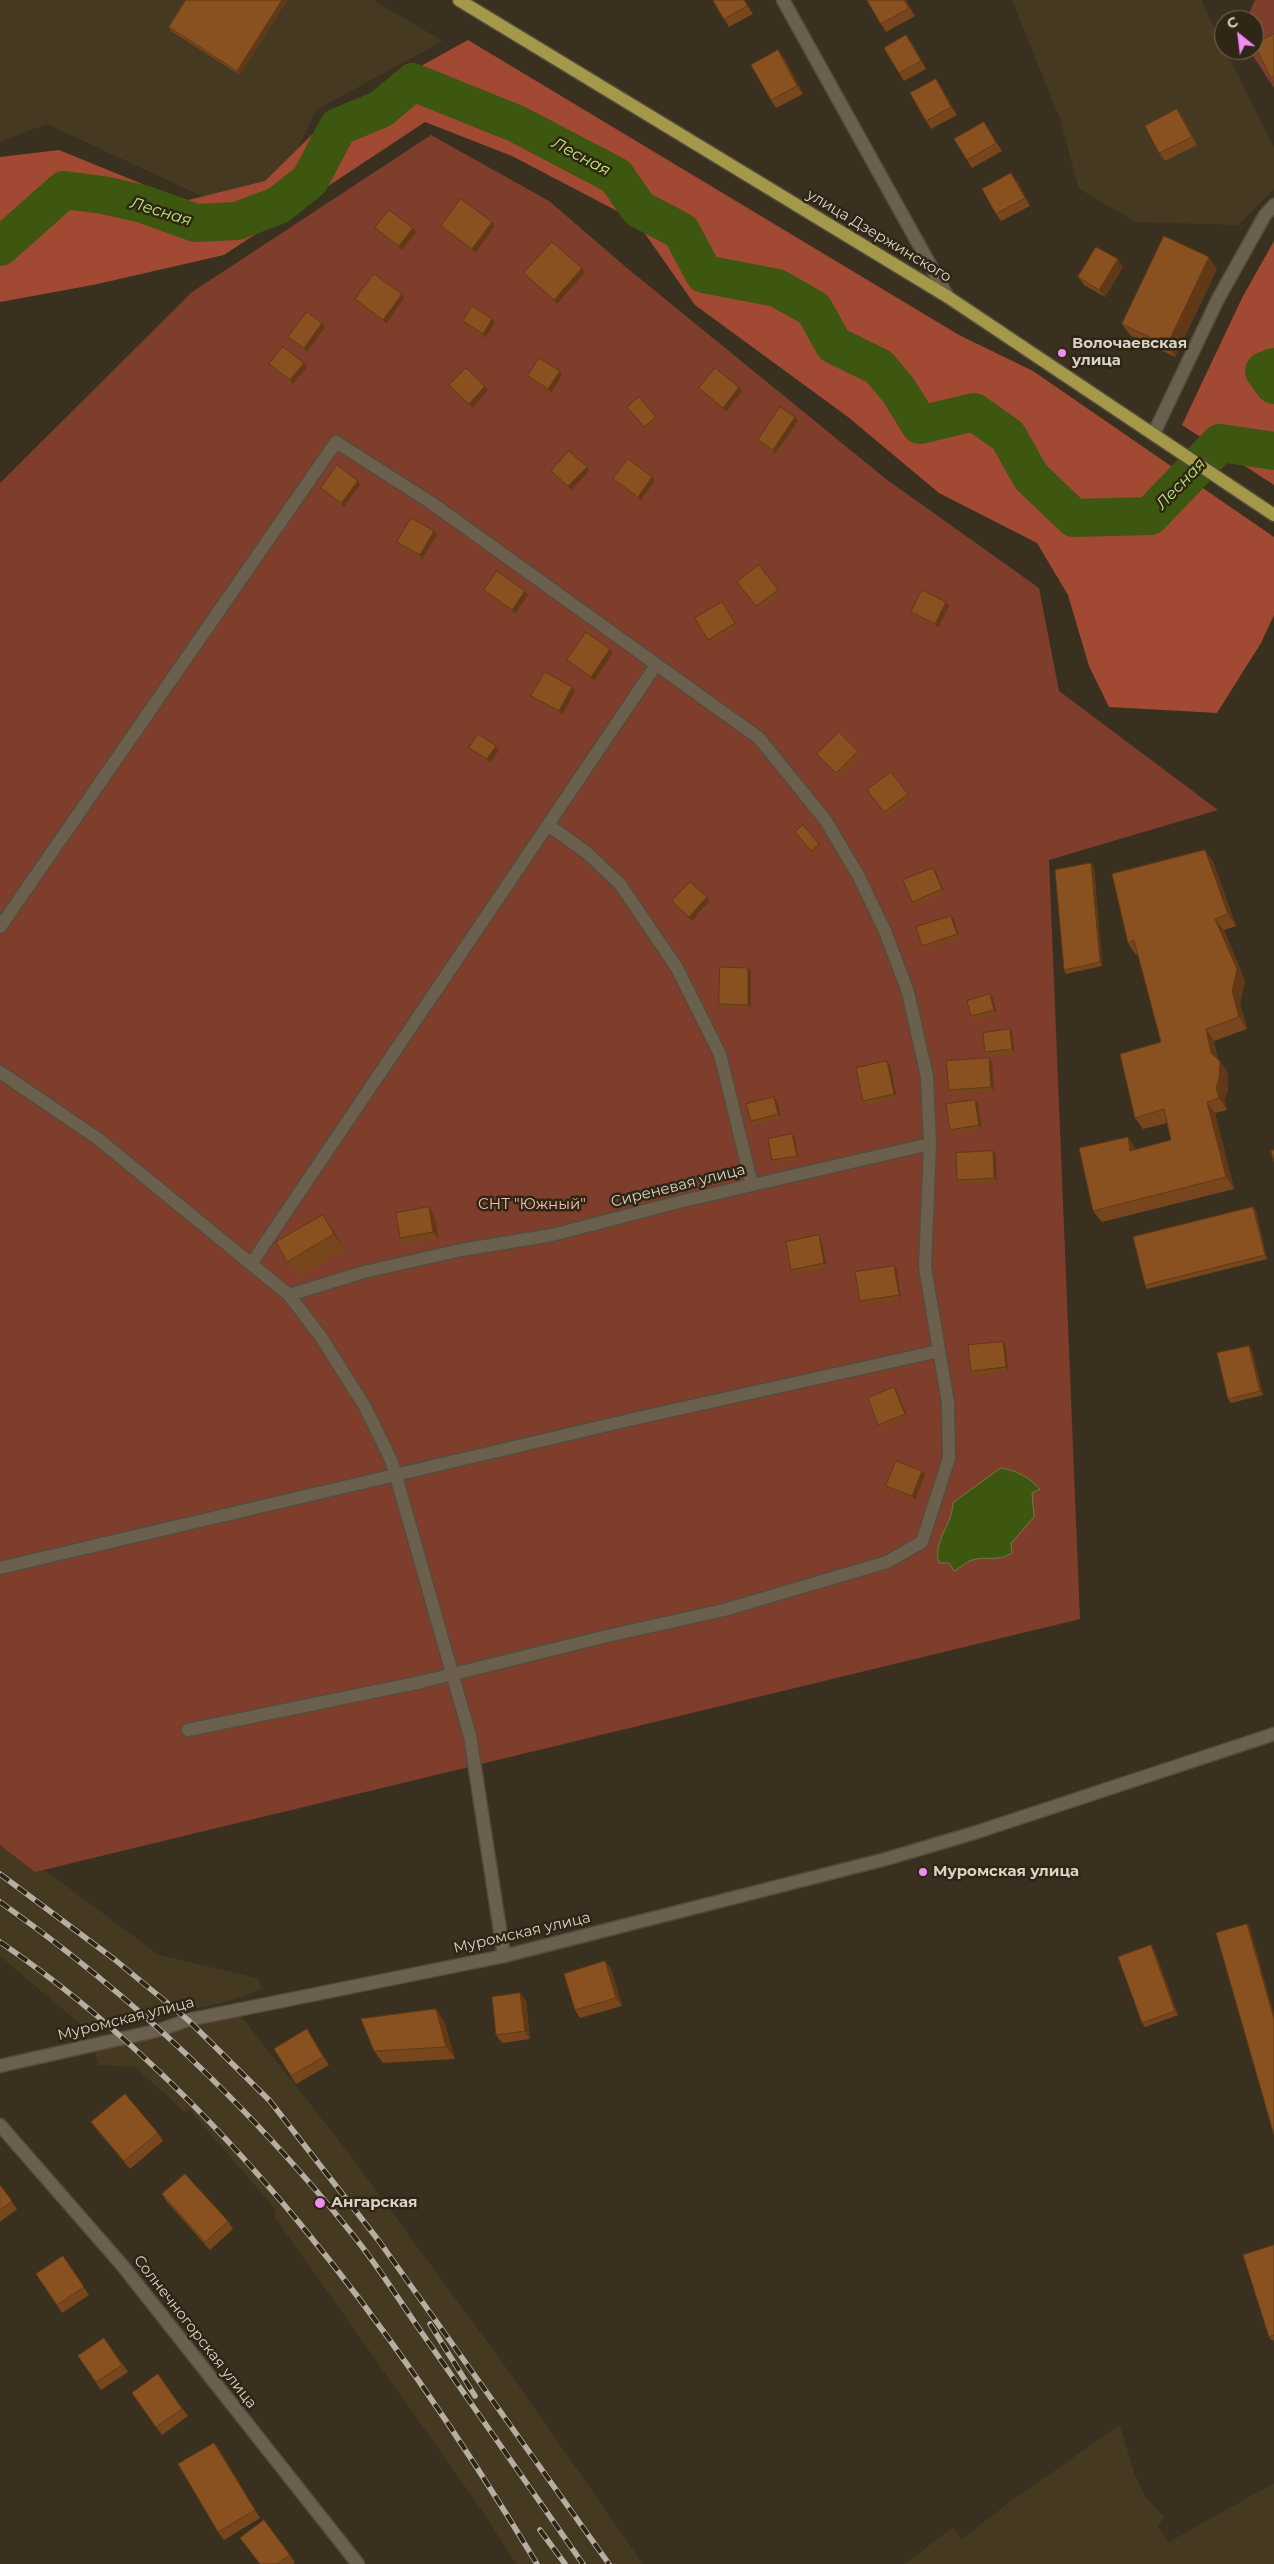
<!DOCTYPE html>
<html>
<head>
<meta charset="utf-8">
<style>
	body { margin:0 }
	#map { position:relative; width:1274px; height:2564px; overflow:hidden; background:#3a301f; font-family:Montserrat,sans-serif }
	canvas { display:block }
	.north { position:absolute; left:1214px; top:10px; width:50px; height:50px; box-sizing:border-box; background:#2f2615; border:1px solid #736b5c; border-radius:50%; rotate:331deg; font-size:14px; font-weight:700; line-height:20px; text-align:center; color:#d8d2c7 }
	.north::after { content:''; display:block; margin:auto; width:18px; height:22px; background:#f18bf5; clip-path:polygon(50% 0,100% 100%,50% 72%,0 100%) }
</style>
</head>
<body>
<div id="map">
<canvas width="1274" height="2564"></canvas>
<div class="north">С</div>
</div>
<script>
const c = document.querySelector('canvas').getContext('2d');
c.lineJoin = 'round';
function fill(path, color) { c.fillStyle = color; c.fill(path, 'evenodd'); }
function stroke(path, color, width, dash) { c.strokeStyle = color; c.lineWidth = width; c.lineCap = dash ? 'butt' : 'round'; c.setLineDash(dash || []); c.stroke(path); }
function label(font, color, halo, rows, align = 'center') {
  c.font = font + ' Montserrat,sans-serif'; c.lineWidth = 5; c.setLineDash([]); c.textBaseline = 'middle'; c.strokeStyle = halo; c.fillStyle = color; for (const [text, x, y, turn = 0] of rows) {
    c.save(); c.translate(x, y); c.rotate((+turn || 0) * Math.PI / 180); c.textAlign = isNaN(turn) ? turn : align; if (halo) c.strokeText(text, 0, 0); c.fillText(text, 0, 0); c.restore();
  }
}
fill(new Path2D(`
	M0 0H373L443 41 316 110 280 187 236 212 47 124 0 142Z
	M1012 0H1201L1274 148V189L1238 225 1136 222 1079 189 1060 119Z
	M0 1837 159 1955 257 1978 262 1989 229 2001 91 2033 0 1956Z
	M237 2011 347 2151 510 2373 643 2564H516L483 2512 274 2216 275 2209 190 2110 185 2112 135 2067 98 2065 93 2044Z
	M1120 2425 1134 2473 1145 2496 1164 2517 1158 2527 1169 2542 1274 2483V2564H905L953 2527 962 2539 1011 2501Z`), '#463921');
fill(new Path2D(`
	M1255 0H1274V88L1249 50H1254V20H1246Z
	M431 135 549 201 627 268 886 479 1039 588 1059 691 1218 810 1049 860 1080 1619 35 1872 0 1845V483L192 292Z`), '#7f3d2c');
fill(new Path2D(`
	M468 40 959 335 1033 371 1274 537V615L1261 643 1217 713 1109 707 1089 666 1068 595 1037 543 939 493 848 417 695 305 636 221 512 156 425 122 224 255 93 285 0 302V157L59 150 184 201 265 181 332 115Z
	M1274 241V485L1182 425 1242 298Z`), '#a14933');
const water = new Path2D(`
	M1001 1468C1018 1471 1028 1477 1040 1489L1032 1493 1034 1517 1011 1543 1012 1553C995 1563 988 1555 972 1560 966 1562 960 1568 954 1571L949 1563H939C932 1542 953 1524 953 1503Z`);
fill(water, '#3d5610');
stroke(water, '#6c7b47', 1);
stroke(new Path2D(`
	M0 247 64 190 103 195 143 204 196 223 237 221 279 205 310 180 338 127 381 109 413 82 517 124 616 176 639 209 681 231 704 274 777 288 814 309 834 345 879 367 899 391 920 425 974 412 1008 436 1031 477 1074 518 1150 516 1220 443 1274 451
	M1274 367 1264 371 1274 385`), '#3d5610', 38);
const street = new Path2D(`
	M783 0 948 297
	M1154 433 1218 299 1265 215 1274 205
	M548 825 586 852 620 884 677 968 720 1054 752 1185
	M0 927 336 442 430 502 759 738 826 821 858 875 885 931 908 992 927 1077 930 1144 925 1267 948 1403 949 1458 922 1542 887 1562 724 1610 603 1637 421 1682 188 1730
	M0 1072 97 1138 289 1295 321 1337 364 1405 392 1462 470 1736 504 1956
	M251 1264 656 665
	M289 1295 364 1272 461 1250 552 1235 683 1201 930 1144
	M0 1568 642 1417 939 1351
	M0 2125 122 2265 358 2564`);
const secondary = new Path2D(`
	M0 2066 160 2030 188 2020 504 1956 886 1859 977 1832 1274 1734`);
const primary = new Path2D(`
	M459 0 948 297 1274 515`);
stroke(street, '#544c3d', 15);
stroke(secondary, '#544c3d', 15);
stroke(primary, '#544c3d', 15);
stroke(street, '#6a604d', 12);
stroke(secondary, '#6a604d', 12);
stroke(primary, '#a49948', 12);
const rail = new Path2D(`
	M0 1874 114 1959 188 2020 270 2101 379 2241 609 2564
	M0 1902C133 1996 251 2108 353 2235 378 2266 399 2300 422 2333 476 2410 529 2487 583 2564
	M0 1942C223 2094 399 2335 537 2564
	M430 2324 475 2396
	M540 2530 565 2564`);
stroke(rail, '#b5aea2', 5.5);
stroke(rail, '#2f2615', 4, [11]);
fill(new Path2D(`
	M287 0 240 75 171 31 169 27Z
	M713 0H745L753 14 729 27 724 19Z
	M906 0 915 16 886 32 881 24Z
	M912 43 926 69 904 81 899 73Z
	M784 58 803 94 776 108 771 100Z
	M936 79 941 87 957 115 931 129 926 121Z
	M1183 117 1197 145 1165 161 1159 153Z
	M989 130 1002 151 972 168 967 160Z
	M1017 181 1030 206 1001 221 996 214Z
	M441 226H495L475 253 444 230Z
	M375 228H413L416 232 402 250 378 232Z
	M1123 267 1105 297 1084 285 1078 277Z
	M582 268 585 272 557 304 527 277 524 273Z
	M1217 269 1175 357 1131 336 1122 324Z
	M404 298 386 324 358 303 355 299Z
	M463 321 495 323 485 338 466 325Z
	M322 323 325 327 307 352 291 341 288 337Z
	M269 364 307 367 293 384 272 368Z
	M560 371 562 375 551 393 531 380 528 376Z
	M449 385 488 390 472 408 452 389Z
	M739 387 742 391 726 412 701 392 699 388Z
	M627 407 656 417 658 421 646 431Z
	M798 421 775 454 761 444 758 440Z
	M587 467 589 471 571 490 554 475 551 471Z
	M613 479 655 481 640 501 616 483Z
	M360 485 344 507 324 492 321 488Z
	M434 531 437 535 422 559 399 546 397 542Z
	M759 565 780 594 759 610 737 582Z
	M484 590 525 591 528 595 515 614 487 594Z
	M722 602 737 627 711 644 695 618Z
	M949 606 938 628 913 616 911 612Z
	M610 649 613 653 594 681 570 664 567 660Z
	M575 691 562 715 534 700 531 696Z
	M496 746 499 750 490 763 472 752 469 748Z
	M858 751 861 755 839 777 820 758 817 754Z
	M891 772 910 798 887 816 867 790Z
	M795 832 819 844 822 848 814 855Z
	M1205 850 1213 862 1236 926 1224 930 1245 981 1240 1003 1247 1029 1214 1041 1218 1060 1228 1073V1090L1224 1099 1227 1110 1215 1113 1234 1189 1102 1222 1093 1211 1137 1149 1171 1140 1167 1123 1143 1129 1135 1118 1161 1042 1138 954 1136 955 1128 943Z
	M1094 867 1102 966 1066 974 1064 970Z
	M933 868 936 872 945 893 914 906 912 902Z
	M707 897 709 901 692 921 675 905 672 901Z
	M954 920 960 938 925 950 922 946Z
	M751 972V1009L722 1008 719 1004Z
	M993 998 997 1014 974 1020 971 1016Z
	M1012 1033 1015 1053 988 1056 985 1052Z
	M887 1061 890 1065 897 1098 866 1105 863 1101Z
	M992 1062 994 1091 952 1094 949 1090Z
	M975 1100 978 1104 982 1129 952 1134 950 1130Z
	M777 1101 781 1118 753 1125 751 1121Z
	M795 1138 799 1160 775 1164 772 1160Z
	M996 1155 997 1182 960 1184 957 1180Z
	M429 1207 434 1215 439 1239 406 1246 400 1238Z
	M1253 1207 1256 1211 1267 1259 1147 1289 1145 1285Z
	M323 1215 333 1230 345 1250 298 1277 287 1262Z
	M819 1235 821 1239 827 1267 794 1274 791 1270Z
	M897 1270 901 1299 863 1305 860 1301Z
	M1003 1342 1006 1346 1008 1371 974 1375 971 1371Z
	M1252 1350 1263 1395 1231 1403 1228 1399Z
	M894 1387 897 1391 908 1418 881 1429 878 1425Z
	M925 1475 915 1500 889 1490 886 1486Z
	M1154 1949 1178 2015 1145 2027 1142 2023Z
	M605 1961 611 1969 622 2006 580 2018 575 2010Z
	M520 1993 526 2001 530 2039 502 2043 496 2035Z
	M436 2009 444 2021 455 2059 383 2063 374 2051Z
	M312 2037 329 2065 296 2084 291 2076Z
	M91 2122 158 2133 163 2141 130 2169 97 2130Z
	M0 2185 17 2209 0 2222Z
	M162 2194 228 2221 233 2229 210 2250 167 2202Z
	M1274 2245V2340L1272 2341 1269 2337Z
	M63 2256 89 2295 62 2313 36 2274Z
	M104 2338 128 2372 101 2390 78 2356Z
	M158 2374 188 2416 162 2435 132 2393Z
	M214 2443 220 2451 260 2518 224 2540 218 2532Z
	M290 2555 295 2563 293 2564H259Z`), '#77461c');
fill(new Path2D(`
	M282 0H287L240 75 237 71Z
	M744 0H745L753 14 747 6Z
	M904 0H906L915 16 909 8Z
	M906 35 912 43 926 69 921 61Z
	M778 50 784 58 803 94 797 86Z
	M936 79 941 87 957 115 951 107Z
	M1177 109 1183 117 1197 145 1192 137Z
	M984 122 989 130 1002 151 996 143Z
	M1011 173 1017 181 1030 206 1025 198Z
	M492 222 495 226 475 253 472 249Z
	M413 228 416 232 402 250 399 246Z
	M1209 257 1217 269 1175 357 1167 345Z
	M1118 259 1123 267 1105 297 1099 290Z
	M582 268 585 272 557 304 554 300Z
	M402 294 404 298 386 324 383 320Z
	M492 319 495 323 485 338 483 334Z
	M322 323 325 327 307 352 304 348Z
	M304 363 307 367 293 384 290 380Z
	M560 371 562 375 551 393 548 389Z
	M485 386 488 390 472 408 469 404Z
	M739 387 742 391 726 412 723 408Z
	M795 417 798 421 775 454 773 450Z
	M587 467 589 471 571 490 568 486Z
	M652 477 655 481 640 501 638 497Z
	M358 481 360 485 344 507 341 503Z
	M434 531 437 535 422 559 420 555Z
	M525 591 528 595 515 614 512 610Z
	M946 602 949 606 938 628 935 624Z
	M610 649 613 653 594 681 591 677Z
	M572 687 575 691 562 715 559 711Z
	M496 746 499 750 490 763 487 759Z
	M1205 850 1213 862 1236 926 1228 914Z
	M1091 863 1094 867 1102 966 1100 962Z
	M933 868 936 872 945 893 942 889Z
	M707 897 709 901 692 921 689 917Z
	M951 916 954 920 960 938 957 934Z
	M1215 919 1224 930 1245 981 1240 1003 1247 1029 1239 1017 1232 991Z
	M748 968 751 972V1009L748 1005Z
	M990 994 993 998 997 1014 994 1010Z
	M1010 1029 1012 1033 1015 1053 1012 1049Z
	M1206 1029 1214 1041 1219 1065 1211 1053Z
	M989 1058 992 1062 994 1091 991 1087Z
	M887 1061 890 1065 897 1098 894 1094Z
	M1220 1061 1228 1073V1090L1224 1099 1227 1110 1219 1098 1216 1088Z
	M774 1097 777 1101 781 1118 778 1114Z
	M975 1100 978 1104 982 1129 979 1125Z
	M1207 1102 1215 1113 1234 1189 1226 1177Z
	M792 1134 795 1138 799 1160 797 1156Z
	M1128 1137 1136 1149 1130 1151Z
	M993 1151 996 1155 997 1182 994 1178Z
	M429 1207 434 1215 439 1239 433 1232Z
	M1253 1207 1256 1211 1267 1259 1265 1255Z
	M323 1215 333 1230 345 1250 334 1234Z
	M819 1235 821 1239 827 1267 824 1263Z
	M894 1266 897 1270 901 1299 899 1295Z
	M1003 1342 1006 1346 1008 1371 1006 1367Z
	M1249 1346 1252 1350 1263 1395 1260 1391Z
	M894 1387 897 1391 908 1418 905 1414Z
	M922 1471 925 1475 915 1500 912 1496Z
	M1247 1924 1250 1928 1274 2014V2019Z
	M1151 1945 1154 1949 1178 2015 1175 2011Z
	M605 1961 611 1969 622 2006 616 1998Z
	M520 1993 526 2001 530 2039 525 2031Z
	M436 2009 444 2021 455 2059 446 2047Z
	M307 2029 312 2037 329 2065 323 2057Z
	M214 2443 220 2451 260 2518 255 2510Z`), '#613916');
const building = new Path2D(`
	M186 0H282L237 71 169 27Z
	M713 0H744L747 6 724 19Z
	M867 0H904L909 8 881 24Z
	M1274 34V76L1271 78 1254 44Z
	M906 35 921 61 899 73 884 48Z
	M778 50 797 86 771 100 751 65Z
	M936 79 951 107 926 121 910 93Z
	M1177 109 1192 137 1159 153 1145 126Z
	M984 122 996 143 967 160 954 139Z
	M1011 173 1025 198 996 214 982 189Z
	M461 199 492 222 472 249 441 226Z
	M389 210 413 228 399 246 375 228Z
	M1164 236 1209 257 1167 345 1122 324Z
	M552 242 582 268 554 300 524 273Z
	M1096 247 1118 259 1099 290 1078 277Z
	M374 274 402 294 383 320 355 299Z
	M472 306 492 319 483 334 463 321Z
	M307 312 322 323 304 348 288 337Z
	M283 347 304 363 290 380 269 364Z
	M539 358 560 371 548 389 528 376Z
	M466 368 485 386 469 404 449 385Z
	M715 368 739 387 723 408 699 388Z
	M639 397 656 417 644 427 627 407Z
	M780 407 795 417 773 450 758 440Z
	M569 451 587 467 568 486 551 471Z
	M628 459 652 477 638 497 613 479Z
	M337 465 358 481 341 503 321 488Z
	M411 518 434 531 420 555 397 542Z
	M759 565 778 590 756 606 737 582Z
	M497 571 525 591 512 610 484 590Z
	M922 590 946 602 935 624 911 612Z
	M722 602 735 623 708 640 695 618Z
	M586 632 610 649 591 677 567 660Z
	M545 672 572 687 559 711 531 696Z
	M839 732 858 751 836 773 817 754Z
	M478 734 496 746 487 759 469 748Z
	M891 772 908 794 884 812 867 790Z
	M803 825 819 844 811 851 795 832Z
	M1205 850 1228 914 1215 919 1237 969 1232 991 1239 1017 1206 1029 1211 1053 1220 1061 1219 1078 1216 1088 1219 1098 1207 1102 1226 1177 1093 1211 1079 1148 1128 1137 1130 1151 1171 1140 1164 1109 1135 1118 1120 1054 1161 1042 1134 940 1128 943 1112 874Z
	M1091 863 1100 962 1064 970 1055 870Z
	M933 868 942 889 912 902 903 880Z
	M690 882 707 897 689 917 672 901Z
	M951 916 957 934 922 946 916 927Z
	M720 967 748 968V1005L719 1004Z
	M990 994 994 1010 971 1016 967 1001Z
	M1010 1029 1012 1049 985 1052 983 1033Z
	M989 1058 991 1087 949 1090 946 1061Z
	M887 1061 894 1094 863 1101 856 1068Z
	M774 1097 778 1114 751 1121 746 1104Z
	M975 1100 979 1125 950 1130 946 1104Z
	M792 1134 797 1156 772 1160 768 1139Z
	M1271 1150H1274V1162Z
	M993 1151 994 1178 957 1180 956 1153Z
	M429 1207 433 1232 400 1238 396 1213Z
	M1253 1207 1265 1255 1145 1285 1133 1237Z
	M323 1215 334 1234 287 1262 276 1242Z
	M819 1235 824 1263 791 1270 786 1242Z
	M894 1266 899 1295 860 1301 855 1272Z
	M1003 1342 1006 1367 971 1371 968 1345Z
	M1249 1346 1260 1391 1228 1399 1217 1353Z
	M894 1387 905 1414 878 1425 868 1398Z
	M896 1461 922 1471 912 1496 886 1486Z
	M1247 1924 1274 2019V2135L1216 1933Z
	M1151 1945 1175 2011 1142 2023 1118 1957Z
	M605 1961 616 1998 575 2010 564 1974Z
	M520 1993 525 2031 496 2035 492 1997Z
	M436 2009 446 2047 374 2051 361 2019Z
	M307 2029 323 2057 291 2076 274 2049Z
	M125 2094 158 2133 124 2161 91 2122Z
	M185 2174 228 2221 205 2242 162 2194Z
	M0 2185 12 2201 0 2210Z
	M1274 2245V2335L1269 2337 1243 2255Z
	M63 2256 84 2287 57 2305 36 2274Z
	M104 2338 122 2365 96 2382 78 2356Z
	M158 2374 182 2409 156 2427 132 2393Z
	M214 2443 255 2510 218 2532 178 2464Z
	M264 2520 290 2555 277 2564H260L240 2538Z`);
fill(building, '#8a5120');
stroke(building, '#613916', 1);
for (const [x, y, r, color] of [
	[1062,353,5,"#f18bf5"],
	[923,1872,5,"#f18bf5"],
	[320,2203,6,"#f18bf5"]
]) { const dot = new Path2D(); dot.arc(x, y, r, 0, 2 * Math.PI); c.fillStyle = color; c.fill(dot); stroke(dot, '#2f2615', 2); }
label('15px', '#d8d2c7', '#2f2615', [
	["улица Дзержинского",879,236,31],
	["Сиреневая улица",678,1186,-14],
	["Муромская улица",522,1933,-13],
	["Муромская улица",126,2019,-14],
	["Солнечногорская улица",195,2332,52]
]);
label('bold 15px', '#d8d2c7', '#2f2615', [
	["Волочаевская",1072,344],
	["улица",1072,361],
	["Муромская улица",933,1872],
	["Ангарская",331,2203]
], 'left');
label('15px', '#f1beb1', '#2f2615', [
	["СНТ \"Южный\"",532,1205]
]);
label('italic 16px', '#bbeb77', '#2f2615', [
	["Лесная",581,157,28],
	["Лесная",161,212,17],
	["Лесная",1181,484,-46]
]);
</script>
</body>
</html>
